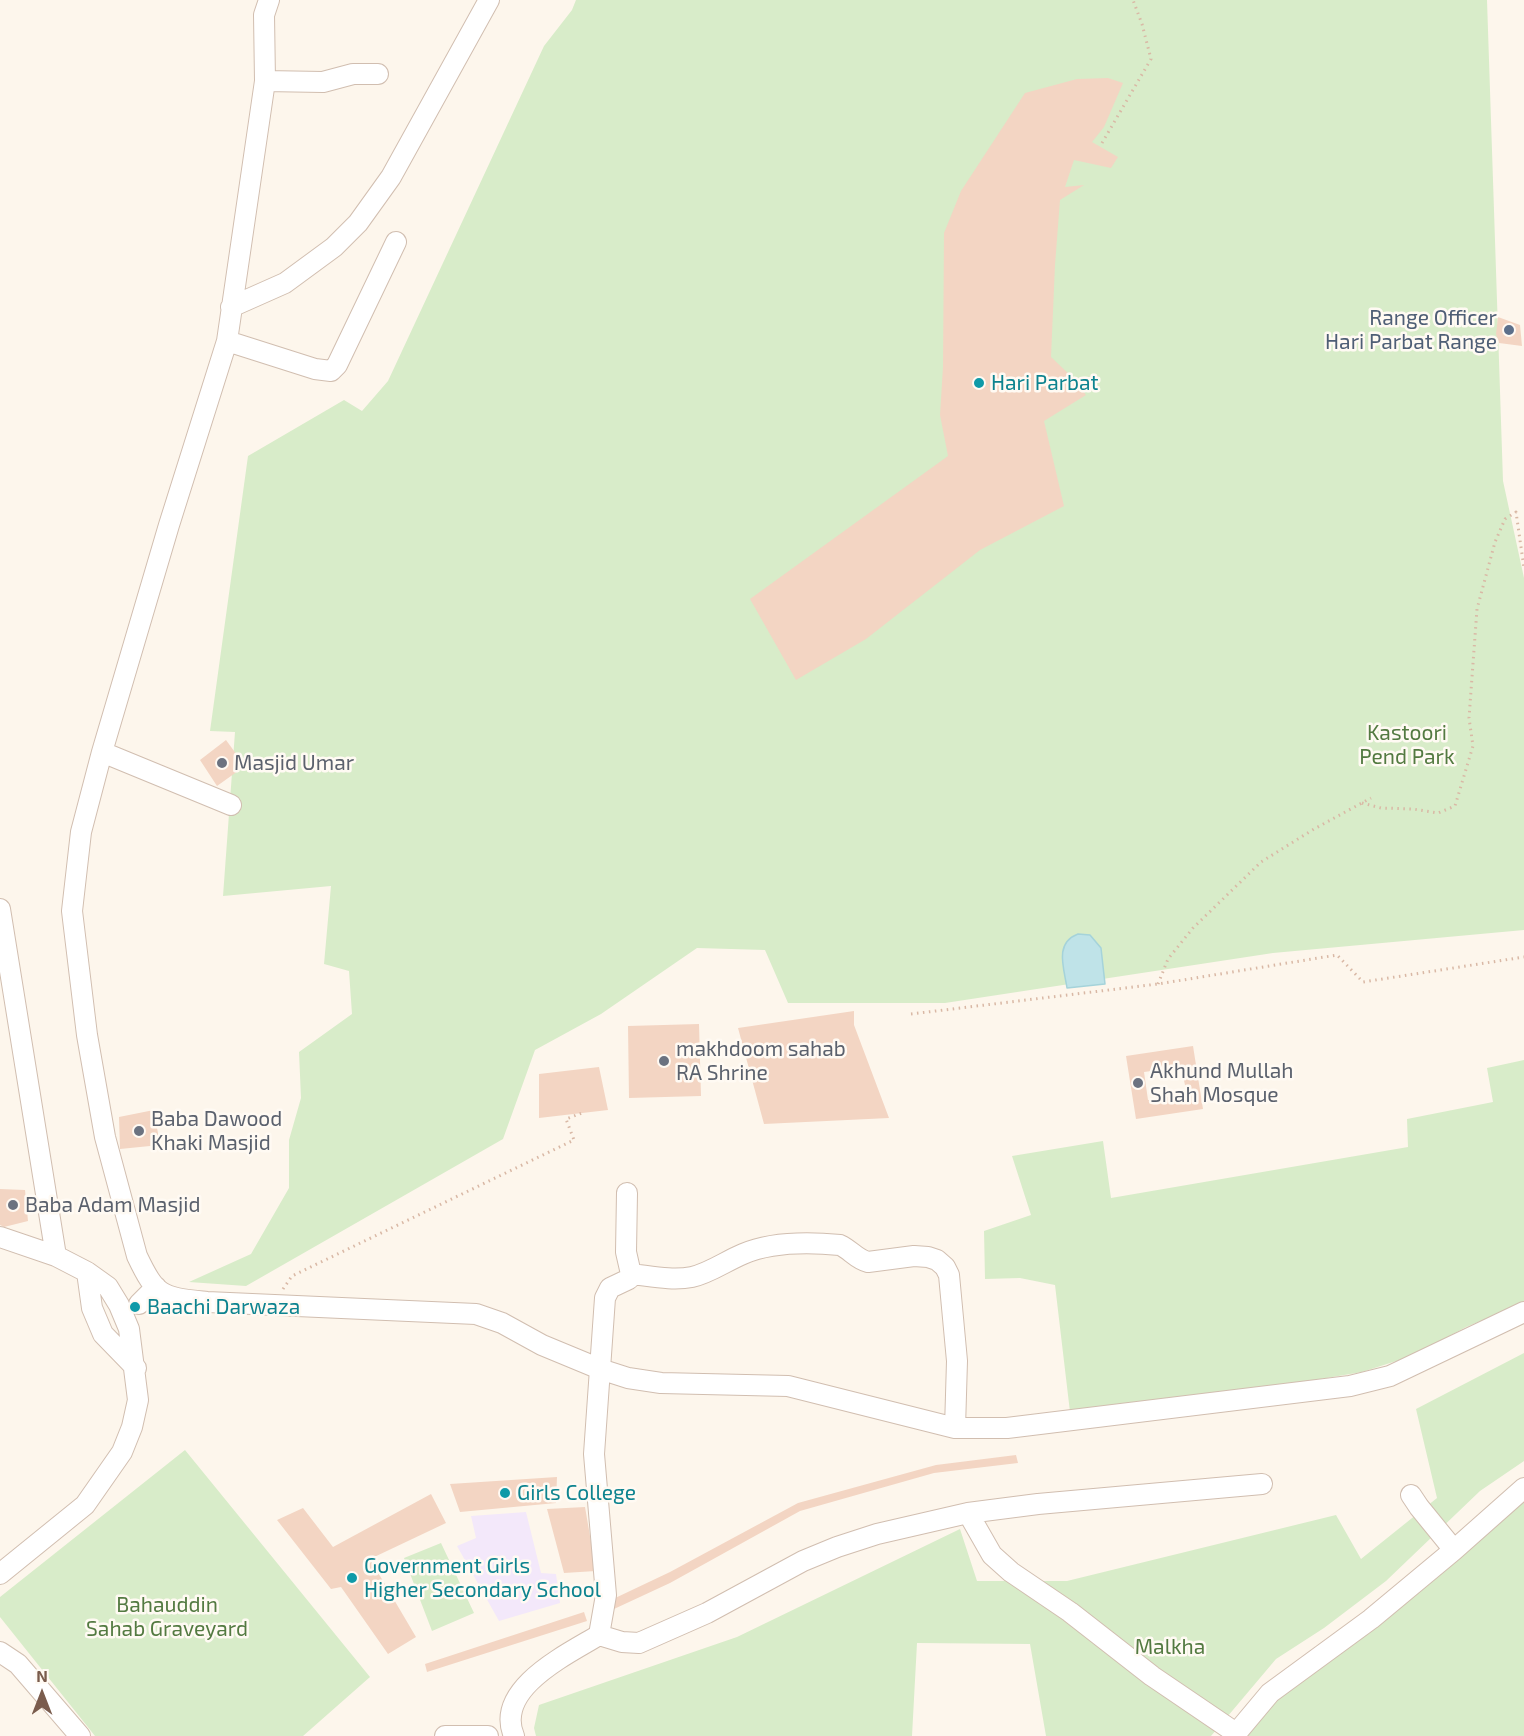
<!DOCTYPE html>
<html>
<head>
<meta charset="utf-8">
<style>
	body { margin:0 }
	#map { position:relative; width:1524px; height:1736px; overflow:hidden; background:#fdf6ec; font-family:"Exo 2",sans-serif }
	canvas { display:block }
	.north { position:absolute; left:12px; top:1664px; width:60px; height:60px; -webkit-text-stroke:4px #fffaf3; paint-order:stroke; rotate:0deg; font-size:16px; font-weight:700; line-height:24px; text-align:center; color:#7a5c4d }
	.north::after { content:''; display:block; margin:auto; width:21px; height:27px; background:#7a5c4d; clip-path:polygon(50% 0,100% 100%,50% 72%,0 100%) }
</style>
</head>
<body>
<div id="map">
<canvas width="1524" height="1736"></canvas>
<div class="north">N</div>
</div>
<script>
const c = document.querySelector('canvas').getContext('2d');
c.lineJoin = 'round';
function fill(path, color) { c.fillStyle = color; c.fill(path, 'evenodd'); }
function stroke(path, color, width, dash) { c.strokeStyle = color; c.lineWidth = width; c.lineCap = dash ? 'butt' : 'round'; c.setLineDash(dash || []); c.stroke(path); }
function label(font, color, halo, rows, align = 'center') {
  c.font = font + ' "Exo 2",sans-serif'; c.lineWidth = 5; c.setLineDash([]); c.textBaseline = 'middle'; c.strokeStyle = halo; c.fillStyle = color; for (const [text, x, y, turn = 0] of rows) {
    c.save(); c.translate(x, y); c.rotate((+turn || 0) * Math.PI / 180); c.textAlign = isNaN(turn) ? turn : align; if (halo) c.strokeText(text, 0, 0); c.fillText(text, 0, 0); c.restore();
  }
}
fill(new Path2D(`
	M526 1512 541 1573 556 1574 560 1603 499 1621 457 1546 476 1538 471 1516Z`), '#f3e8fa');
fill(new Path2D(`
	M576 0H1487L1503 481 1524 578V930L1273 953 945 1003H788L765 950 697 948 601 1014 535 1050 503 1139 246 1286 189 1282 251 1254 289 1188V1140L301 1098 299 1052 352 1014 349 971 324 964 331 886 223 896 235 732 210 731 248 456 344 400 362 411 388 381 544 46 572 10Z
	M1524 1060V1303L1466 1327 1415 1355 1362 1372 1267 1388 1070 1412 1055 1285 1020 1278 985 1279 984 1231 1031 1215 1012 1156 1103 1141 1111 1198 1408 1147 1407 1119 1493 1102 1487 1068Z
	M1524 1353V1461L1480 1491 1386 1581 1324 1628 1276 1659 1211 1736H1046L1030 1644 917 1643 912 1736H536L534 1728 539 1705 737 1637 960 1529 977 1581H1067L1336 1515 1361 1559 1437 1498 1416 1409Z
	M185 1450 370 1677 303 1736H95L0 1617V1597Z
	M1524 1498V1736H1240L1267 1701Z
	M441 1543 474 1613 432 1631 404 1558Z`), '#d8ecc9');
const water = new Path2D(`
	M1078 934 1090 935 1101 948 1105 984 1067 988C1064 968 1054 943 1078 934Z`);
fill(water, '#bfe3e8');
stroke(water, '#a5d3da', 1.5);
fill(new Path2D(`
	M1108 78 1123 83 1104 127 1092 142 1118 157 1111 168 1074 160 1065 187 1084 185 1060 200 1055 265 1051 357 1073 378 1086 395 1044 421 1064 506 980 550 866 639 796 680 750 599 948 456 940 415 943 367 944 233 961 191 1025 93 1077 79Z
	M1498 317 1520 325 1522 346 1499 343 1496 334Z
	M226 740 245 766 217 786 200 760Z
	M854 1011V1025L889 1118 764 1124 738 1028Z
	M699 1024 701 1096 629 1098 628 1026Z
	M1193 1046 1203 1109 1136 1119 1126 1056ZM1181 1067 1187 1094 1148 1100 1144 1072Z
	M599 1067 608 1110 539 1118V1074Z
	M154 1110 160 1145 120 1149 119 1117Z
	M0 1189 25 1190 28 1221 4 1227 0 1225Z
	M1016 1455 1018 1463 934 1473 800 1511 670 1583 614 1609 611 1600 670 1572 798 1503 936 1465Z
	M557 1477 556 1503 460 1512 450 1484Z
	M431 1494 446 1523 370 1559 416 1637 388 1654 341 1587 331 1589 277 1520 303 1508 333 1547Z
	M585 1507 596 1571 564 1573 547 1509Z
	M584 1612 587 1621 427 1672 425 1664Z`), '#f3d5c3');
const minor = new Path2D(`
	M269 0 264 15 265 81 227 341 169 525 102 752 81 832 72 911 87 1035 105 1137 137 1256C157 1298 162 1297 207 1302L476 1314 502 1323 542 1345 600 1369 628 1378 661 1383 788 1386 955 1428H1007L1350 1386 1390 1376 1524 1312
	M265 81 323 82 353 74H378
	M231 307 285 283 334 247 358 223 391 177 489 0
	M227 341 315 369 331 371 337 365 396 242
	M102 752 231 805
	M0 909 56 1256
	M0 1237 56 1256 87 1272 108 1287 119 1305 129 1329 138 1400 132 1427 122 1452 85 1505 0 1574
	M87 1272 92 1308 103 1334 136 1368
	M631 1274C650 1276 672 1281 692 1277 710 1273 726 1261 743 1254 771 1242 809 1242 840 1245 851 1250 856 1259 868 1262L914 1256 928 1257 937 1260 945 1267 949 1275 957 1361 955 1428
	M139 1304 156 1287
	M1411 1495 1419 1507 1454 1550
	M968 1513 992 1555 1011 1572 1070 1612 1152 1676 1236 1733
	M599 1635 622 1642 639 1643 707 1613 803 1561 837 1547 877 1534 968 1513 1038 1504 1262 1484
	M0 1652 18 1664 80 1736
	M445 1736H488
	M514 1736C494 1689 566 1655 599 1635L606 1595 594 1454 605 1298 610 1288 629 1279 631 1274 626 1252 627 1193
	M1234 1736 1270 1693 1371 1619 1454 1550 1524 1488`);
stroke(minor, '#d1beb0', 22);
stroke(new Path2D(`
	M1102 143 1151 59 1142 24 1133 0
	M1362 803 1381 808 1413 809 1438 813 1455 806 1473 746 1469 718 1477 609 1495 542 1505 519 1516 512 1524 568
	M1158 984 1168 959 1193 928 1261 862 1314 829 1371 798
	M911 1014 1158 984 1337 955 1363 982 1524 957
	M283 1289 292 1276 574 1140 566 1119 582 1113`), '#d9b8a5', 3, [1.5, 4.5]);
stroke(minor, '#fff', 20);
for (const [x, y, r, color] of [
	[1509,330,6,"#5c6f8a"],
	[979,383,6,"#0f9aa8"],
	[222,763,6,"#6b7280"],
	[664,1061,6,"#6b7280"],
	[1138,1083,6,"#6b7280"],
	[139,1131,6,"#6b7280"],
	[13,1205,6,"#6b7280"],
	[135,1307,6,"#0f9aa8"],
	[505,1493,6,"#0f9aa8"],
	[352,1578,6,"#0f9aa8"]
]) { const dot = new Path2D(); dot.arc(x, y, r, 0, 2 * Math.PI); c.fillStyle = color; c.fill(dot); stroke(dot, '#fffaf3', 2); }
label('21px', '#4e5e75', '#fffaf3', [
	["Range Officer",1497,318],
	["Hari Parbat Range",1497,342]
], 'right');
label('21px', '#0d838f', '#fffaf3', [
	["Hari Parbat",991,383],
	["Baachi Darwaza",147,1307],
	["Girls College",517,1493],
	["Government Girls",364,1566],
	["Higher Secondary School",364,1590]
], 'left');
label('21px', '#537a41', '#fffaf3', [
	["Kastoori",1407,733],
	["Pend Park",1407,757],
	["Bahauddin",167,1605],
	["Sahab Graveyard",167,1629],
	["Malkha",1170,1647]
]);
label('21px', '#5b616d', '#fffaf3', [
	["Masjid Umar",234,763],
	["makhdoom sahab",676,1049],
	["RA Shrine",676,1073],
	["Akhund Mullah",1150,1071],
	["Shah Mosque",1150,1095],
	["Baba Dawood",151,1119],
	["Khaki Masjid",151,1143],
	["Baba Adam Masjid",25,1205]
], 'left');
</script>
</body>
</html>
